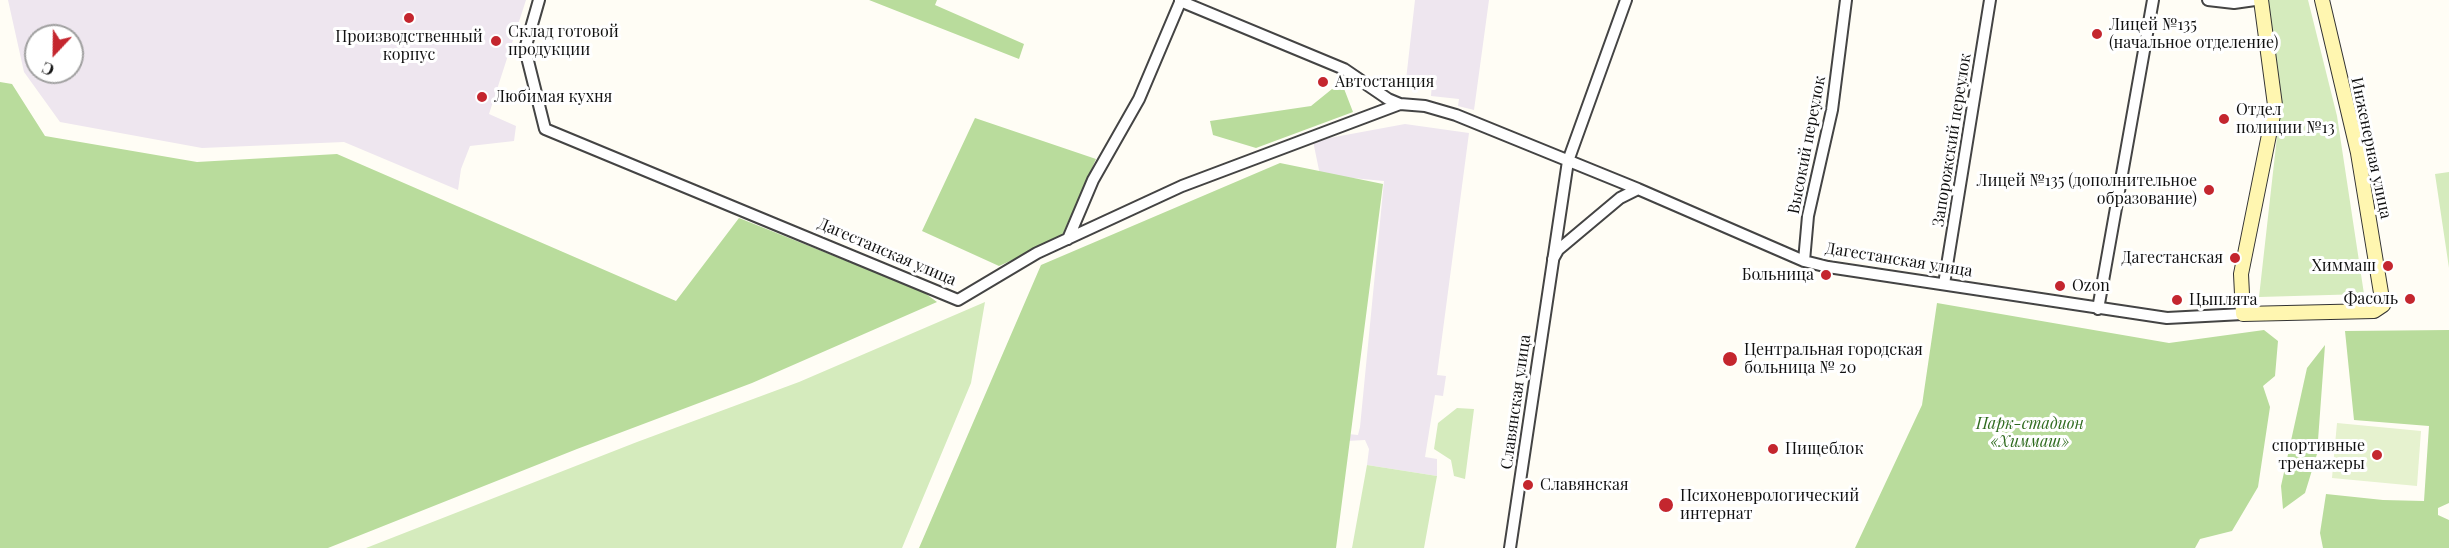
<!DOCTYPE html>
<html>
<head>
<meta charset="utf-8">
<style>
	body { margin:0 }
	#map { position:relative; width:2449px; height:548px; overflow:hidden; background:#fffdf5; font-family:"Playfair Display",serif }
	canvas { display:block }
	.north { position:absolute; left:24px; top:24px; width:60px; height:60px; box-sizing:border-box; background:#fff; border:2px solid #a0a0a0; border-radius:50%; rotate:202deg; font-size:16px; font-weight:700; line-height:24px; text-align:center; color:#111 }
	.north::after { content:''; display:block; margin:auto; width:21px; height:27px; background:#c4262e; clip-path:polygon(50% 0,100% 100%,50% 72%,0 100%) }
</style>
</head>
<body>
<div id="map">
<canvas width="2449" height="548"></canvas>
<div class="north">С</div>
</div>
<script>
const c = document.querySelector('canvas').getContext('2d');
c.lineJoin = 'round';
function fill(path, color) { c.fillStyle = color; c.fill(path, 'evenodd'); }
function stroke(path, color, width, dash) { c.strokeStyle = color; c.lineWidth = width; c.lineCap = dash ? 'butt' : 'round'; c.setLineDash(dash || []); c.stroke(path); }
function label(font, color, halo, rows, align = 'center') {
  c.font = font + ' "Playfair Display",serif'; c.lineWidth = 6; c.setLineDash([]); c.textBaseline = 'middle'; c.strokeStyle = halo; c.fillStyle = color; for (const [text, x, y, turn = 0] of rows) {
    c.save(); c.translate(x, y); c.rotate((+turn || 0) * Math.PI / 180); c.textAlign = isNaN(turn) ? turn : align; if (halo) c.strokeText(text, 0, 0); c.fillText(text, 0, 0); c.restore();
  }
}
fill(new Path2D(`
	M8 0H526L489 114 516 126 514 141 470 146 461 169 458 190 344 142 202 148 60 122 24 72ZM36 36H72V72H36Z
	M1415 0H1489L1474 110 1458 106 1459 99 1431 96 1432 83 1406 80Z
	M1405 124 1469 133 1437 375 1446 376 1443 396 1435 395 1425 457 1437 459V476L1367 465 1369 449 1365 440 1347 441 1348 434 1358 435 1360 427 1384 181 1320 175 1313 141Z`), '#eee6ef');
fill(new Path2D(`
	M2263 0H2308L2337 116 2364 294 2259 297 2280 110Z
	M2449 172V268L2435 174Z
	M985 302 971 383 902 548H366L637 442 799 382Z
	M1457 408 1474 409 1465 479 1454 476 1451 460 1434 449 1438 423Z
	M1367 465 1437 476 1424 548H1352Z`), '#d5ebbd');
fill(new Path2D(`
	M869 0H937L935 5 1024 44 1019 59Z
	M0 82 12 84 45 136 197 162 337 154 676 301 739 218 922 291 937 302 752 383 577 449 328 548H0Z
	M1343 86 1353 112 1256 148 1213 135 1210 121 1311 106 1332 89Z
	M975 118 1096 159 1061 238 999 266 922 231Z
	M1280 163 1383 184 1336 548H919L1041 265Z
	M1937 303 2169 343 2264 330 2278 341 2275 376 2263 386 2270 407 2258 487 2232 531 2200 539 2195 548H1855L1922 405Z
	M2449 330V503L2438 508V515L2449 520V548H2323L2320 533 2326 494 2383 500 2424 501 2429 426 2354 420 2345 331Z
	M2325 345 2317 454 2305 493 2283 509 2281 486 2307 368Z`), '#b9dc9c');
fill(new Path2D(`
	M2337 423 2421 431 2417 486 2332 478Z`), '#e6f2cf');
const street = new Path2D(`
	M539 0 525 49 545 129 958 300 1037 253 1182 186 1400 104
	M2208 0 2234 3 2255 0
	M1180 1 1344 69 1388 99 1400 104 1425 106 1456 115 1638 189 1804 261 1828 267 2167 318 2243 314
	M1068 239 1093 180 1139 99 1181 0
	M1553 259 1558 250 1620 198 1638 189
	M1804 261 1808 216 1832 110 1846 0
	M1944 284 1990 0
	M2098 309 2153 0
	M1510 548 1568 161 1626 0`);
const secondary = new Path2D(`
	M2261 0 2275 105 2241 274 2243 314 2374 311 2383 305 2358 153 2322 0`);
stroke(street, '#444', 14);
stroke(secondary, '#333', 16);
stroke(street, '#fff', 10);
stroke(secondary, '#fff6b0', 14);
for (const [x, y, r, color] of [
	[409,18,6,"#c4262e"],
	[2097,34,6,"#c4262e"],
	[496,41,6,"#c4262e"],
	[1323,82,6,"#c4262e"],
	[482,97,6,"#c4262e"],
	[2224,119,6,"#c4262e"],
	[2209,190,6,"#c4262e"],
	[2235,258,6,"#c4262e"],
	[2388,266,6,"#c4262e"],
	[1826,275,6,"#c4262e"],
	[2060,286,6,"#c4262e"],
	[2410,299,6,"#c4262e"],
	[2177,300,6,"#c4262e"],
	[1730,359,8,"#c4262e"],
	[1773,449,6,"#c4262e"],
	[2377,455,6,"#c4262e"],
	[1528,485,6,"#c4262e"],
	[1666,505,8,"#c4262e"]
]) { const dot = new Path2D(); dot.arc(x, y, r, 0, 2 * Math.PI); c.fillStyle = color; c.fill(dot); stroke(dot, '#fff', 2); }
label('16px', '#111', '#fff', [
	["Лицей №135",2109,25],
	["(начальное отделение)",2109,43],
	["Склад готовой",508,32],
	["продукции",508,50],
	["Производственный",409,37,"center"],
	["корпус",409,55,"center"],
	["Автостанция",1335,82],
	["Любимая кухня",494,97],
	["Отдел",2236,110],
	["полиции №13",2236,128],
	["Лицей №135 (дополнительное",2197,181,"right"],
	["образование)",2197,199,"right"],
	["Дагестанская",2223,258,"right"],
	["Химмаш",2376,266,"right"],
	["Больница",1814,275,"right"],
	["Ozon",2072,286],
	["Фасоль",2398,299,"right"],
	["Цыплята",2189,300],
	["Центральная городская",1744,350],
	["больница № 20",1744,368],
	["спортивные",2365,446,"right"],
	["тренажеры",2365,464,"right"],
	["Пищеблок",1785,449],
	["Славянская",1540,485],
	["Психоневрологический",1680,496],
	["интернат",1680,514]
], 'left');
label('16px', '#111', '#fff', [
	["Запорожский переулок",1952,140,-81],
	["Высокий переулок",1807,145,-79],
	["Инженерная улица",2371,148,78],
	["Дагестанская улица",887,252,23],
	["Дагестанская улица",1899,260,9],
	["Славянская улица",1516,402,-82]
]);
label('italic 16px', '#2f6b1f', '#fff', [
	["Парк-стадион",2030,424],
	["«Химмаш»",2030,442]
]);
</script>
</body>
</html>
